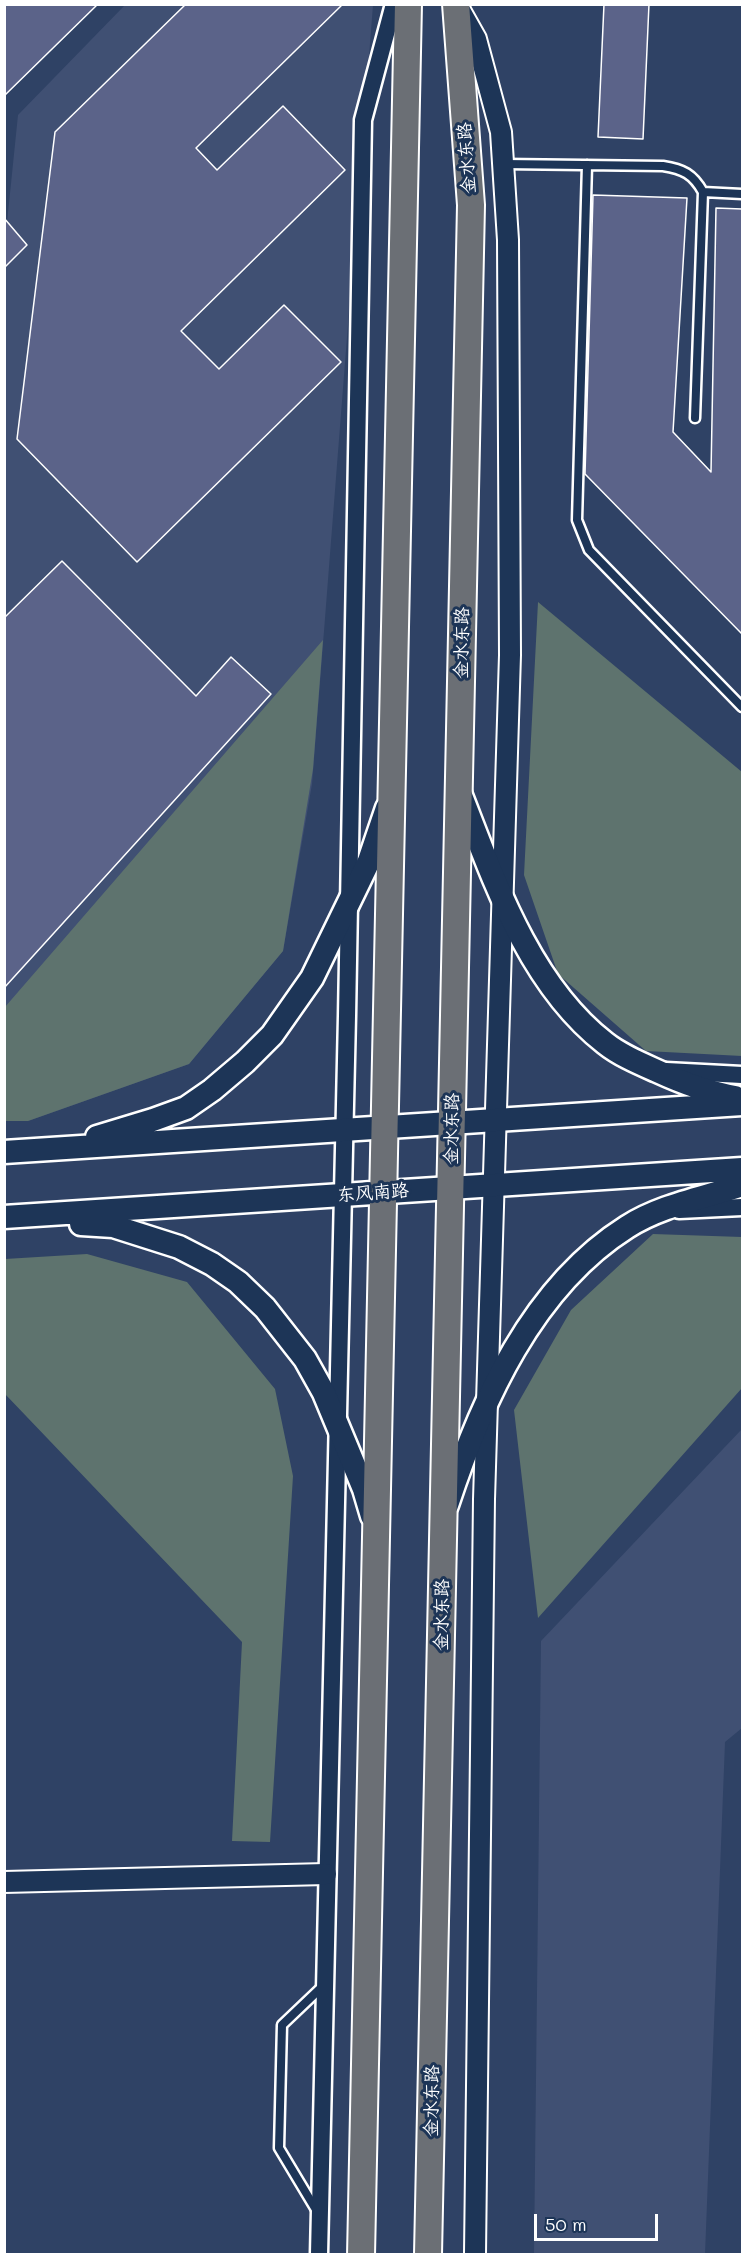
<!DOCTYPE html>
<html>
<head>
<meta charset="utf-8">
<style>
	body { margin:0 }
	#map { position:relative; width:747px; height:2259px; overflow:hidden; background:#2f4265; font-family:Mali,sans-serif }
	canvas { display:block }
	.frame { position:absolute; inset:0; border:6px solid #fff; pointer-events:none }
	.scale { position:absolute; left:534px; top:2214px; width:124px; height:27px; box-sizing:border-box; border:3px solid #fff; border-top:0; padding-left:8px; font-size:18px; line-height:21px; white-space:nowrap; color:#fff; -webkit-text-stroke:4px #1d3557; paint-order:stroke }
</style>
</head>
<body>
<div id="map">
<canvas width="747" height="2259"></canvas>
<div class="frame"></div>
<div class="scale">50 m</div>
</div>
<script>
const c = document.querySelector('canvas').getContext('2d');
c.lineJoin = 'round';
function fill(path, color) { c.fillStyle = color; c.fill(path, 'evenodd'); }
function stroke(path, color, width, dash) { c.strokeStyle = color; c.lineWidth = width; c.lineCap = dash ? 'butt' : 'round'; c.setLineDash(dash || []); c.stroke(path); }
function label(font, color, halo, rows, align = 'center') {
  c.font = font + ' Mali,"LXGW WenKai TC",sans-serif'; c.lineWidth = 6; c.setLineDash([]); c.textBaseline = 'middle'; c.strokeStyle = halo; c.fillStyle = color; for (const [text, x, y, turn = 0] of rows) {
    c.save(); c.translate(x, y); c.rotate((+turn || 0) * Math.PI / 180); c.textAlign = isNaN(turn) ? turn : align; if (halo) c.strokeText(text, 0, 0); c.fillText(text, 0, 0); c.restore();
  }
}
fill(new Path2D(`
	M125 5H373L312 784 283 951 189 1064 28 1121H5L4 252 18 115Z
	M742 1429V1728L725 1742 705 2254H534L541 1641Z`), '#405073');
fill(new Path2D(`
	M538 602 742 772V1056L646 1051 558 974 524 875Z
	M323 640 313 769 283 951 189 1064 28 1121H5V1007Z
	M653 1234 742 1237V1388L538 1618 514 1410 571 1310Z
	M87 1254 187 1282 275 1389 293 1476 270 1842 232 1841 242 1642 5 1394V1259Z`), '#5e736e');
const building = new Path2D(`
	M4 4H98L4 96Z
	M186 4H343L196 148 217 170 283 106 345 170 181 331 219 369 284 305 341 362 137 562 17 439 55 132Z
	M604 4H649L643 139 598 137Z
	M593 195 687 198 673 432 711 472 716 208 742 209V634L585 474Z
	M4 218 27 245 4 268Z
	M62 561 196 696 231 657 271 694 4 988V618Z`);
fill(building, '#5b6389');
stroke(building, '#fff', 1.5);
const service = new Path2D(`
	M504 164 663 166C683 169 693 174 703 192L695 418
	M587 165 577 520 589 550 742 707
	M703 192 742 194
	M318 2213 279 2148 282 2025 324 1985`);
const minor = new Path2D(`
	M666 1071 742 1075
	M679 1210 742 1207
	M319 2254 347 1016 363 120 394 4`);
const tertiary = new Path2D(`
	M458 7 476 39 501 132 508 240 510 655 484 1499 475 2254
	M4 1882 326 1874`);
const secondary = new Path2D(`
	M460 793C494 880 529 984 605 1043 620 1055 639 1063 657 1071 683 1083 707 1092 735 1097
	M97 1137 153 1120 186 1108 212 1090 245 1062 272 1035 312 978 369 861 387 808
	M4 1152 742 1104
	M4 1217 742 1169
	M81 1224 113 1226 179 1247 212 1264 238 1282 265 1308 305 1359 324 1393 364 1489 372 1516
	M447 1505C481 1402 532 1287 627 1227 661 1205 704 1198 742 1185`);
const primary = new Path2D(`
	M361 2254 408 4
	M428 2254 471 205 456 4`);
stroke(service, '#fff', 13);
stroke(minor, '#fff', 21);
stroke(tertiary, '#fff', 24);
stroke(secondary, '#fff', 27);
stroke(primary, '#fff', 30);
stroke(service, '#1d3557', 8);
stroke(minor, '#1d3557', 16);
stroke(tertiary, '#1d3557', 20);
stroke(secondary, '#1d3557', 22);
stroke(primary, '#6b6f75', 26);
label('18px', '#fff', '#1d3557', [
	["金水东路",467,158,-94],
	["金水东路",462,643,-89],
	["金水东路",452,1129,-89],
	["东风南路",373,1193,-4],
	["金水东路",442,1615,-89],
	["金水东路",432,2101,-89]
]);
</script>
</body>
</html>
